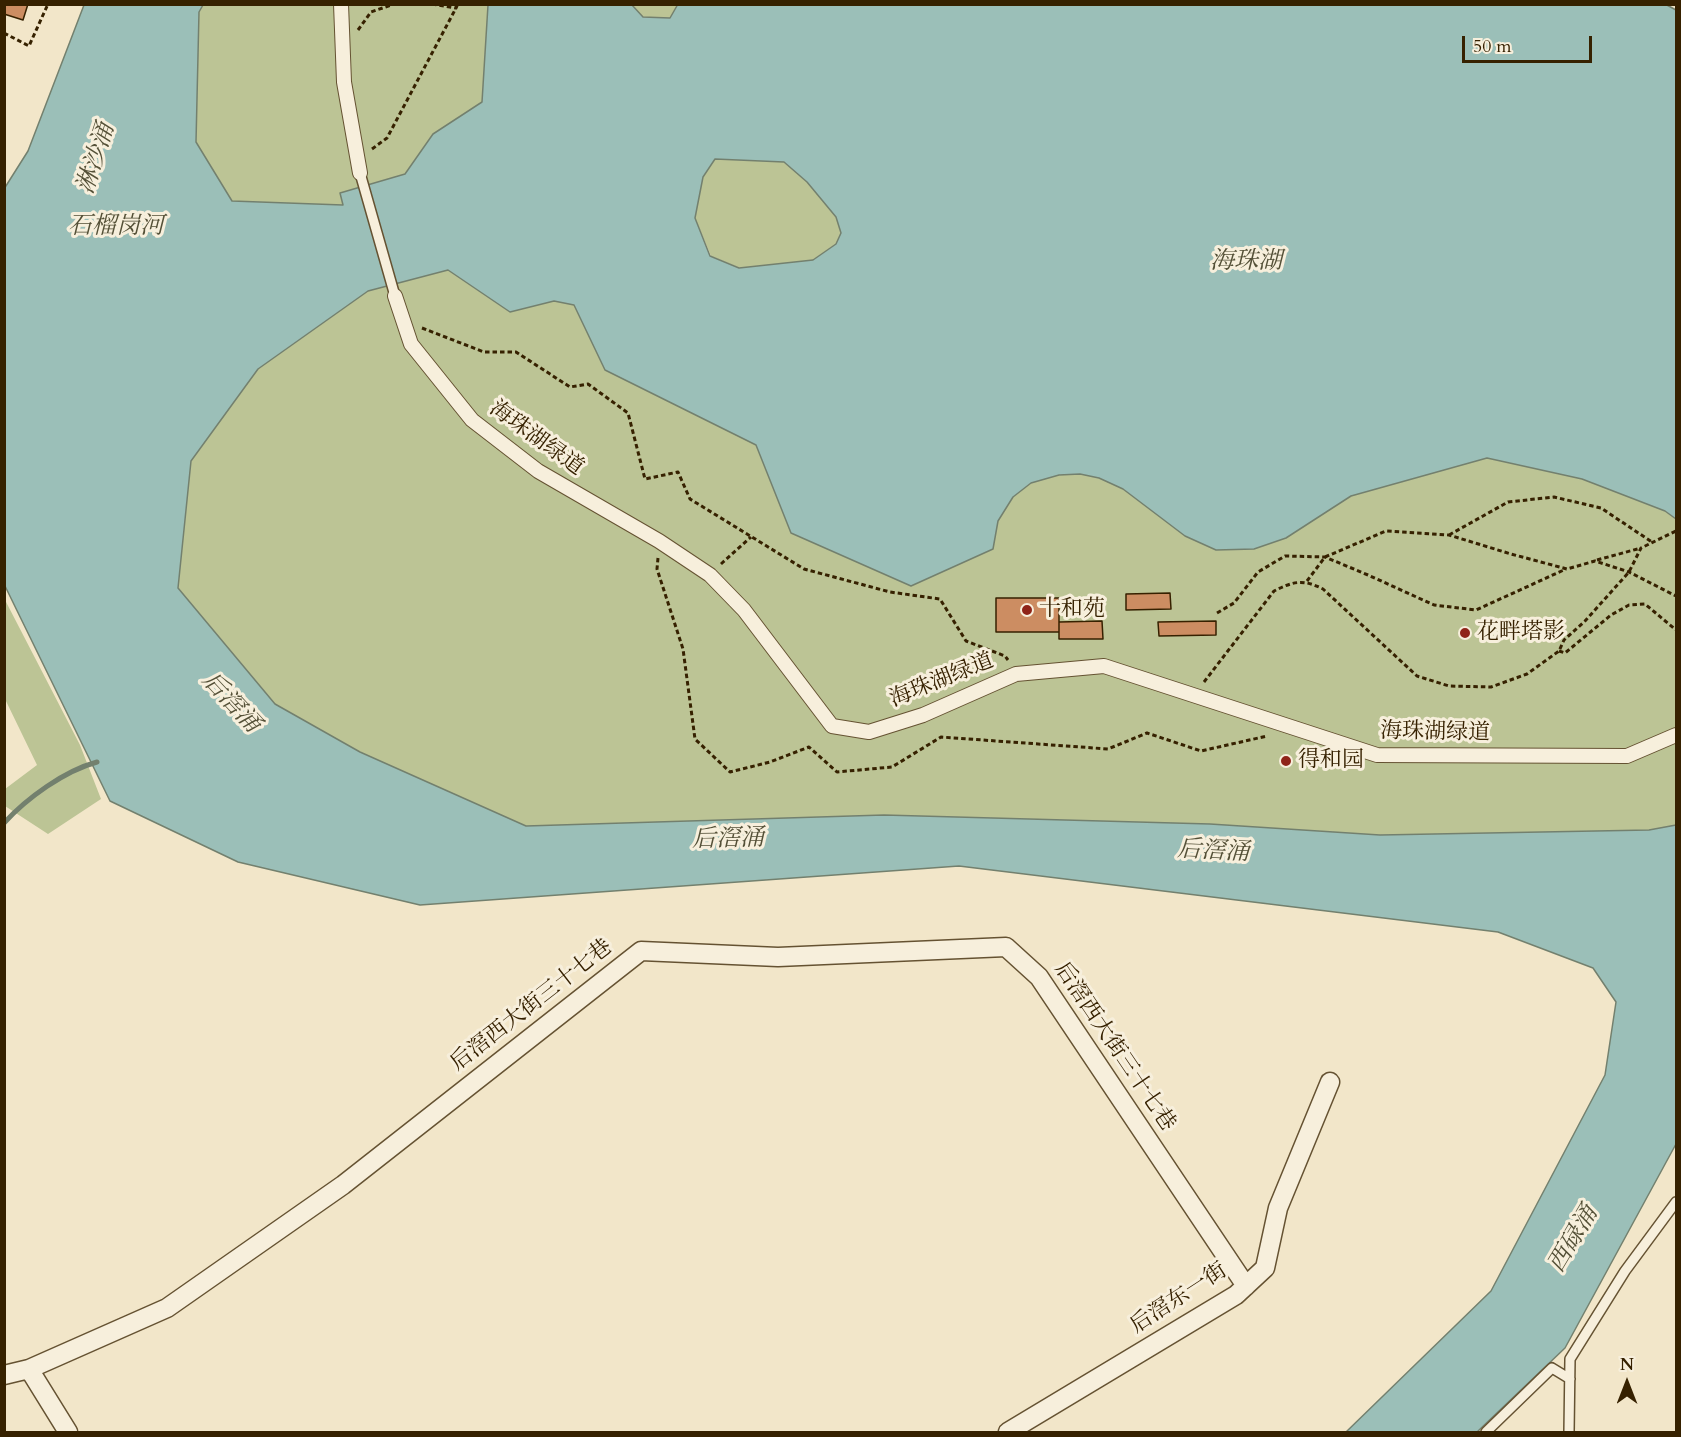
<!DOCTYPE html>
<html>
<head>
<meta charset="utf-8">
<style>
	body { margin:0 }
	#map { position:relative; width:1681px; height:1437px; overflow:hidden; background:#f2e6c9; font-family:Cardo,serif }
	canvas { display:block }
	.frame { position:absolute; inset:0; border:6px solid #362100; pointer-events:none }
	.north { position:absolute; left:1597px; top:1353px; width:60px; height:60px; -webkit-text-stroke:4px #f7efdc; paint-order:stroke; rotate:0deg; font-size:16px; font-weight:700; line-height:24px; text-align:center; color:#362100 }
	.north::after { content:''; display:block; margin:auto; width:21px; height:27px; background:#362100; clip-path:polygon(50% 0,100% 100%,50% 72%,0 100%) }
	.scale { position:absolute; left:1462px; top:36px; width:130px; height:27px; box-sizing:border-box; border:3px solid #362100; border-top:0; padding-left:8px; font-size:18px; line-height:21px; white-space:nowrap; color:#362100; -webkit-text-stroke:4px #f7efdc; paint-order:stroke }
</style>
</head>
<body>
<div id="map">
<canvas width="1681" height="1437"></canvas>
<div class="frame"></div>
<div class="north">N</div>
<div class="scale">50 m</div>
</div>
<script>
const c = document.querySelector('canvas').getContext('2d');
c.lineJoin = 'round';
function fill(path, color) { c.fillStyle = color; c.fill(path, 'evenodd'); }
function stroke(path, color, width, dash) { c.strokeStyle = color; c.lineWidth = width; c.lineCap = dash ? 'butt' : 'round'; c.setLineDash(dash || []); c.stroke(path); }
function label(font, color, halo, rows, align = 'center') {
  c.font = font + ' Cardo,"Noto Serif SC",serif'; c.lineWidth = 6; c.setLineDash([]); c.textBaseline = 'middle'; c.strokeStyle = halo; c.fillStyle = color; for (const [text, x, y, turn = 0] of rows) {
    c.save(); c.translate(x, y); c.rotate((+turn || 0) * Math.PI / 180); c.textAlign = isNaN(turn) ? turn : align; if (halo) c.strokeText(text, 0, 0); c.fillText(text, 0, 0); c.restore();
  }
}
fill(new Path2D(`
	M203 5H488L482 102 433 134 405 174 340 193 344 205 232 201 196 142 199 12Z
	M632 5H678L670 18 643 17Z
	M715 159 784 162 807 182 836 217 841 233 836 244 813 260 740 268 711 256 695 218 703 177Z
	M448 270 510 312 554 301 574 305 605 370 756 445 791 533 992 549 998 521 1013 497 1031 483 1059 475 1080 474 1099 478 1123 489 1216 550 1254 549 1286 538 1351 496 1487 458 1582 479 1665 511 1676 519V825L1649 830 1380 835 1210 824 884 815 526 826 360 752 275 704 178 588 191 461 258 369 368 291Z
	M4 598 80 745 101 799 48 834 5 806V789L37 765 5 699Z`), '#bcc495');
const water = new Path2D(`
	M678 4H1665L1676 10V519L1665 511 1582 479 1487 458 1351 496 1286 538 1254 549 1216 550 1185 536 1123 489 1099 478 1080 474 1059 475 1031 483 1013 497 998 521 993 549 911 586 791 533 756 445 605 370 574 305 554 301 510 312 448 270 368 291 258 369 191 461 178 588 275 704 360 752 526 826 884 815 1210 824 1380 835 1649 830 1676 825V1144L1565 1348 1477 1432H1346L1491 1291 1605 1075 1616 1002 1593 968 1498 932 959 866 420 905 238 862 110 801 5 586 4 189 28 151 84 5H203L199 12 196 142 232 201 343 205 340 193 405 174 433 134 482 102 488 5H632L643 17 670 18ZM715 159 784 162 807 182 836 217 841 233 836 244 813 260 739 268 710 256 695 218 703 177Z`);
fill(water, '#9bbfb8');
stroke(water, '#73806e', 1.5);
stroke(new Path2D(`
	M4 823C27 798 64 771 97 762`), '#73806e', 5);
const building = new Path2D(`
	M4 4H28L23 20 4 14Z
	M1170 593 1171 609 1126 610V594Z
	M996 598H1059V632H996Z
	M1102 621 1103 639H1059V622Z
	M1216 621V635L1159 636 1158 622Z`);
fill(building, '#cc8d62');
stroke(building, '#362100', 1.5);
const service = new Path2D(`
	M360 173 395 296
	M1486 1432 1552 1368 1570 1379
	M1569 1432 1570 1359 1625 1271 1676 1202`);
const pedestrian = new Path2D(`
	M341 4 344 82 360 173
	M395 296 411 344 472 420 538 471 659 541 710 575 744 610 832 726 869 732 923 715 1016 674 1104 666 1377 755 1627 756 1676 735`);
const minor = new Path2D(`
	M29 1369 68 1432
	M4 1375 29 1369 167 1308 343 1185 641 951 778 957 1006 947 1039 977 1246 1286
	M1008 1432 1236 1295 1265 1268 1278 1208 1330 1082`);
stroke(service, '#655232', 12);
stroke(pedestrian, '#655232', 16);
stroke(minor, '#655232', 21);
stroke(new Path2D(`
	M432 4 456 8 458 4
	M358 30 371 12 394 4
	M4 33 29 46 48 4
	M372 149 387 138 456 8
	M422 328 484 352H516L570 387 588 384 628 413 645 479 678 472 690 499 804 569 890 592 940 599 966 641 1005 656 1008 660
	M1449 535 1508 502 1554 497 1601 508 1652 542
	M658 558 657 569 683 649 695 739 730 772 770 762 809 747 837 772 892 767 941 737 1108 749 1147 733 1201 751 1267 736
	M1597 560 1641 548
	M721 564 751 537
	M1307 581 1325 557 1386 531 1449 535 1511 554 1567 569 1595 561 1629 572 1676 596
	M1217 613 1234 603 1258 572 1285 556 1325 557 1368 575 1434 605 1476 610 1566 569
	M1559 651 1565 653 1611 615 1629 605 1645 604 1676 630
	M1204 682 1274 591C1294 581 1303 579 1323 589L1417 676 1449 686 1491 687 1527 674 1559 651 1564 640 1585 621 1629 572 1641 548 1676 531`), '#362100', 3, [4.5, 3]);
stroke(service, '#f7efdc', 9);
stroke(pedestrian, '#f7efdc', 14);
stroke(minor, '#f7efdc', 18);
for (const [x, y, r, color] of [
	[1027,610,6,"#8f2418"],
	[1465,633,6,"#8f2418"],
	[1286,761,6,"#8f2418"]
]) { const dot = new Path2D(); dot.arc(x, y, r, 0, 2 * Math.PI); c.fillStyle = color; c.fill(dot); stroke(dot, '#f7efdc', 2); }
label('22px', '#362100', '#f7efdc', [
	["海珠湖绿道",536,439,36],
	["海珠湖绿道",942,681,-22],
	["海珠湖绿道",1435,733,1],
	["后滘西大街三十七巷",532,1006,-38],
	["后滘西大街三十七巷",1114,1047,56],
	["后滘东一街",1179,1299,-33]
]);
label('22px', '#362100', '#f7efdc', [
	["十和苑",1039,610],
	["花畔塔影",1477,633],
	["得和园",1298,761]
], 'left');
label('italic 24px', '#545037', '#f7efdc', [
	["淋沙涌",97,159,-72],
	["石榴岗河",116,227],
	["海珠湖",1246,262],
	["后滘涌",230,703,47],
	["后滘涌",728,840,-1],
	["后滘涌",1213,852,3],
	["西碌涌",1574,1240,-59]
]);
</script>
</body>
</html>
